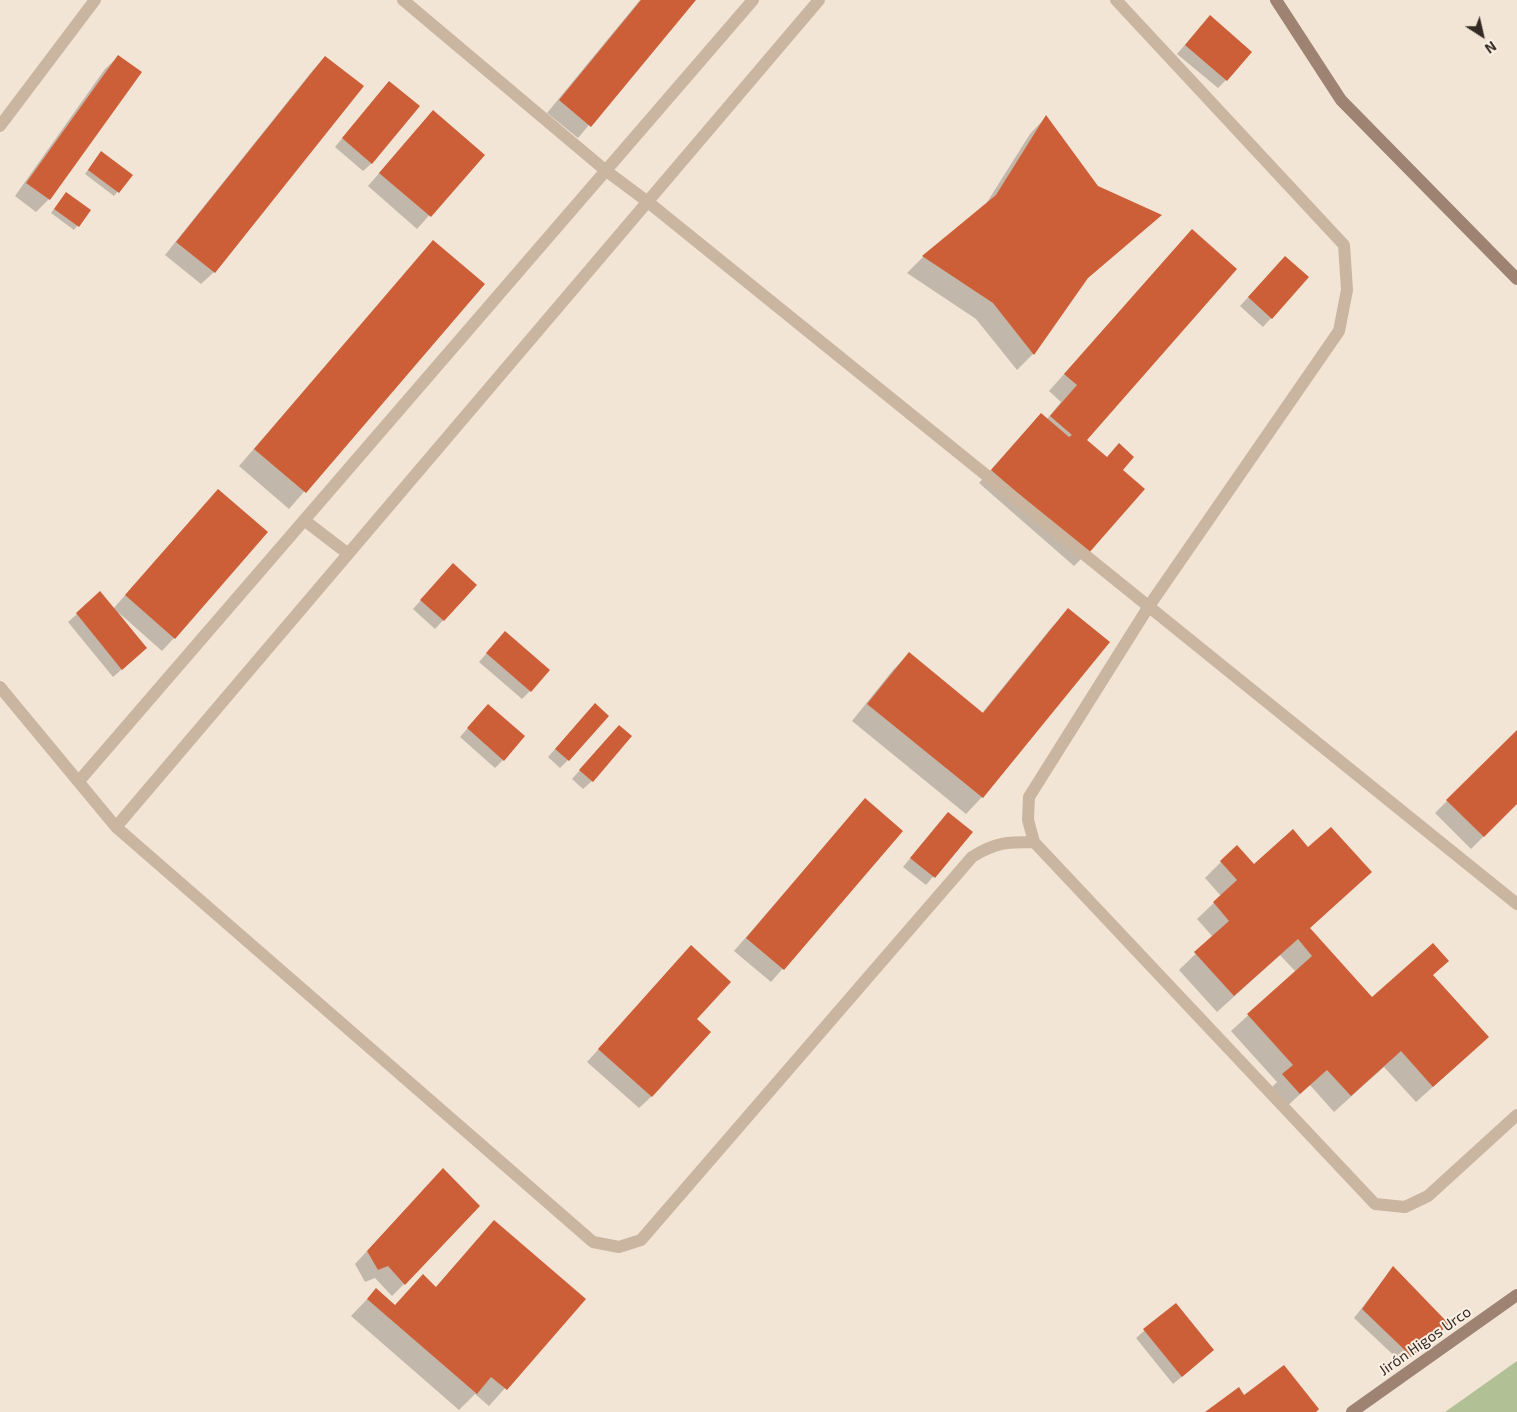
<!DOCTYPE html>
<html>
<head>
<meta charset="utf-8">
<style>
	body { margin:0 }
	#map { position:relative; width:1517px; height:1412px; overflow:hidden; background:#f2e5d5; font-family:"Exo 2",sans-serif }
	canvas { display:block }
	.north { position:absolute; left:1457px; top:10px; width:50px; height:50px; -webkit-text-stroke:4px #faefe2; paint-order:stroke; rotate:145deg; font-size:14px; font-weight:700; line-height:20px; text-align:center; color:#342a24 }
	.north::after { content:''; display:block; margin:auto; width:18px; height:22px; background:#342a24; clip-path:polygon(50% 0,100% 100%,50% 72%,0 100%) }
</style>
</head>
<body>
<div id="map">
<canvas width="1517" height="1412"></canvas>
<div class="north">N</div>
</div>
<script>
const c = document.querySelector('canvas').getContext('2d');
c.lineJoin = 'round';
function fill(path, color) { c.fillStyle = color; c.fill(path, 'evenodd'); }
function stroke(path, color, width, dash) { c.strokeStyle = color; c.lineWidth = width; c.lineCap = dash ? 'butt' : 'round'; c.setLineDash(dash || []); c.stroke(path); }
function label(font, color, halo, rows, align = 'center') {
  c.font = font + ' "Exo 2",sans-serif'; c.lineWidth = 4; c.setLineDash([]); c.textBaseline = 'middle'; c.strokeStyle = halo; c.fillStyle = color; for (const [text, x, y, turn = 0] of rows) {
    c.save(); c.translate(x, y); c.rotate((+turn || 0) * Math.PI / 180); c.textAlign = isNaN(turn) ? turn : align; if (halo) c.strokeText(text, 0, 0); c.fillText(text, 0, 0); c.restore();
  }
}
fill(new Path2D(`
	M1517 1361V1412H1445Z`), '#b2c195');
fill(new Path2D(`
	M640 0H694L578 138 547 113Z
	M1202 25 1226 80 1218 88 1177 54Z
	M118 57 140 72 49 199 36 212 15 196 105 69Z
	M325 57 214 272 201 284 165 255 313 70Z
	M381 91 372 163 363 171 335 147Z
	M1046 117 1097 187 1159 216 1082 283 1033 354 1017 370 976 319 907 273 923 257 984 207 1030 134Z
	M421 125 483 155 417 229 368 186Z
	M97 157 131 175 114 196 85 174Z
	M63 197 90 210 74 230 51 213Z
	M1192 230 1078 448 1121 470 1087 553 1074 566 979 483 1041 414 1047 419 1061 402 1049 391Z
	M433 242 484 285 289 509 239 466Z
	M1277 266 1307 278 1263 327 1240 306Z
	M206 503 174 638 162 651 118 612 146 648 113 677 68 622 77 614 113 609Z
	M445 573 476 585 435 629 413 609Z
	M1069 610 982 797 966 814 852 721 893 670 909 654 982 713 1052 627Z
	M497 641 530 691 522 699 479 662Z
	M587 713 568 760 560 768 548 757Z
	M480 714 503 760 495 768 460 737Z
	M619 726 592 781 583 789 572 779Z
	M1517 731V803L1471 849 1435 813Z
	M865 800 902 831 771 982 734 951Z
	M940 822 971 832 926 885 903 867Z
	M1308 849 1370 872 1309 929 1372 999 1432 976 1471 1053 1416 1102 1384 1067 1334 1112 1310 1085 1283 1110 1267 1092 1277 1082 1231 1031 1296 972 1280 955 1217 1012 1179 970 1213 937 1197 919 1221 896 1205 878 1221 862 1254 866Z
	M679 960 696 1019 652 1096 639 1108 587 1062Z
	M431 1182 404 1284 392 1296 375 1278 365 1282 355 1264Z
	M478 1239 584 1300 489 1406 475 1394 459 1410 351 1316 376 1290 395 1306 423 1276 435 1288Z
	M1393 1268 1439 1332 1403 1364 1354 1318Z
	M1175 1304 1204 1358 1173 1384 1136 1338Z`), '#0003');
fill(new Path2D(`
	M641 0H696L591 127 559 100Z
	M1210 15 1252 52 1227 81 1185 45Z
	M118 55 142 72 50 200 26 183Z
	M325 56 364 86 215 273 176 242Z
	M389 81 420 106 372 164 342 138Z
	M433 110 485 155 431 217 379 173Z
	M1046 115 1098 186 1162 215 1088 278 1034 355 993 303 922 256 996 195Z
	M101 151 133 175 119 193 88 170Z
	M66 192 91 210 79 227 54 209Z
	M1192 229 1237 269 1087 440 1107 457 1119 443 1134 457 1123 470 1145 489 1088 554 991 470 1041 413 1069 437 1072 435 1050 416 1077 385 1064 374Z
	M433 240 485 284 306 493 254 449Z
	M1285 256 1309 277 1272 319 1248 297Z
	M218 489 268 532 175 639 125 595Z
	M453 563 477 585 444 621 420 600Z
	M100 591 147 648 122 670 76 613Z
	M1068 608 1110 642 983 798 867 704 909 652 983 713Z
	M505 631 550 670 531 692 486 653Z
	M595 703 609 716 569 761 555 749Z
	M488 704 525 736 504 761 467 728Z
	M619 725 632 736 593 782 579 770Z
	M1517 730V804L1484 837 1446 800Z
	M865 798 903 831 784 970 746 938Z
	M948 812 973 832 935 878 910 858Z
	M1331 827 1372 872 1310 928 1372 997 1433 943 1449 961 1433 975 1489 1037 1433 1087 1401 1051 1351 1096 1327 1070 1300 1094 1282 1074 1293 1065 1247 1014 1312 956 1298 939 1234 996 1194 952 1229 921 1213 902 1237 880 1220 861 1237 845 1254 864 1293 829 1308 847Z
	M691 945 731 982 697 1019 711 1032 652 1097 598 1049Z
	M443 1168 480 1206 405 1285 388 1266 378 1270 367 1251Z
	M494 1220 586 1299 507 1390 491 1377 477 1394 367 1299 376 1288 395 1305 423 1274 436 1287Z
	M1393 1266 1449 1324 1412 1357 1362 1309Z
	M1176 1303 1214 1350 1182 1377 1143 1329Z
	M1284 1365 1319 1409 1316 1412H1205L1239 1387 1244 1395Z`), '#cd5f38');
stroke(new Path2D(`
	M1116 0 1344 245 1347 290 1339 331 1149 606 1029 797 1028 820 1034 842 1375 1204 1405 1207 1428 1196 1517 1115
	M0 126 95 0
	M304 520 347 553
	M0 687 116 827 593 1242 619 1247 641 1240 972 857C996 842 1007 842 1034 842
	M79 781 753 0
	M116 827 819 0`), '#cab5a1', 12);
stroke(new Path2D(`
	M403 0 605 170 648 202 1517 904`), '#cab5a1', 12);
stroke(new Path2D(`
	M1276 0 1341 100 1517 279
	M1352 1412 1517 1295`), '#9e8373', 12);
label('15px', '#342a24', '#faefe2', [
	["Jirón Higos Urco",1425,1341,-35]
]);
</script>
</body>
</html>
